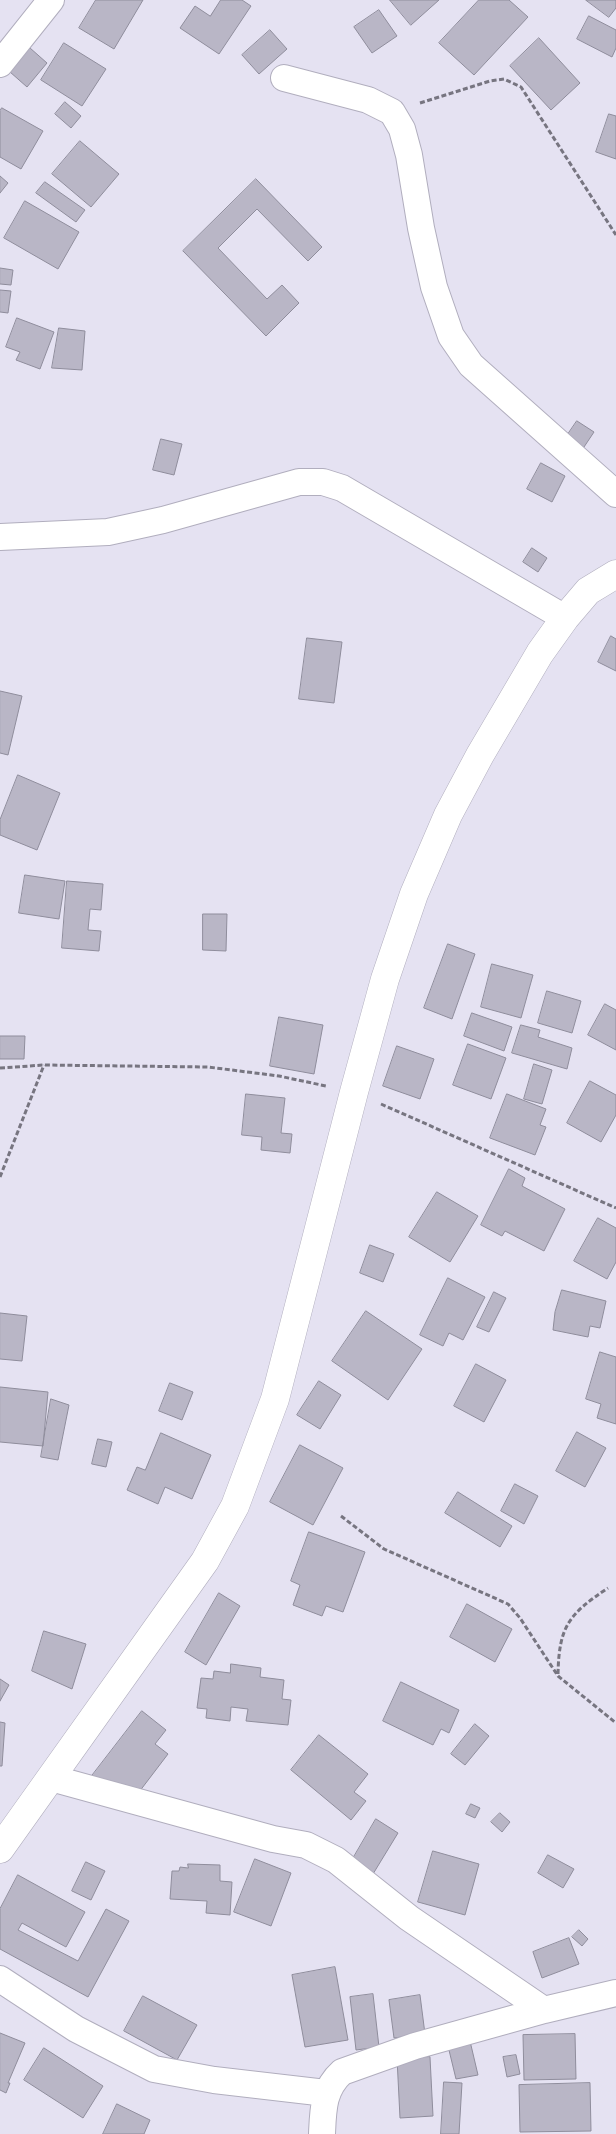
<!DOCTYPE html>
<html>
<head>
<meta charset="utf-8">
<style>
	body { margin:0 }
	canvas { display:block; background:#e5e2f2 }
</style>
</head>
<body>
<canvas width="616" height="2134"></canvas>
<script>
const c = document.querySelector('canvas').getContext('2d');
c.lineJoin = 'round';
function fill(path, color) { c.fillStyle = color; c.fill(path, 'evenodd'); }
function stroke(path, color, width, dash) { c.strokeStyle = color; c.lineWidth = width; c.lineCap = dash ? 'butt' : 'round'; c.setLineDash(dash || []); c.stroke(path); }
const building = new Path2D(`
	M96 0H143L114 49 79 28Z
	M221 0H242L251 6 219 54 180 28 195 6 210 16Z
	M390 0H439L411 25Z
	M479 0H509L528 17 474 75 439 43Z
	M586 0H616V8L609 17Z
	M379 10 397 36 372 53 354 27Z
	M589 16 616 30V48L612 57 577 39Z
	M270 30 287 49 259 74 242 55Z
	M539 38 580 83 551 110 510 66Z
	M64 43 106 69 82 106 41 80Z
	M30 48 47 63 27 87 10 72Z
	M65 102 81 116 71 128 55 114Z
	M2 108 43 131 21 169 0 157V111Z
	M609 114 616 116V159L596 152Z
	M80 141 119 174 91 207 52 174Z
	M0 176 8 183 0 193Z
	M256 179 322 247 308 261 257 209 218 248 267 299 282 285 299 303 266 336 183 251Z
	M45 182 85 210 76 222 36 193Z
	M25 201 79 232 58 269 4 238Z
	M0 268 13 270 11 285 0 284Z
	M0 290 11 291 8 313 0 312Z
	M17 318 54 332 40 369 16 360 20 352 6 347Z
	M59 328 85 331 82 370 52 368Z
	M577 421 594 432 580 453 562 443Z
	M161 439 182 444 174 475 153 470Z
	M541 463 565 476 552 502 527 489Z
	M532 548 547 558 538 572 523 562Z
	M611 636 616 639V671L598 662Z
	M307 638 342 642 334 703 299 699Z
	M0 691 22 696 8 755 0 753Z
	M18 775 60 793 37 850 0 835V820Z
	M25 875 65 881 59 919 19 913Z
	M67 881 103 884 101 910 90 909 88 930 101 931 99 951 62 948Z
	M203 914H227L226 951 203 950Z
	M448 944 475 954 452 1019 424 1008Z
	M492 964 533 975 521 1018 481 1007Z
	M547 991 581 1001 572 1033 538 1023Z
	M605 1004 616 1010V1050L588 1035Z
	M472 1013 512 1027 504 1051 464 1036Z
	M279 1017 323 1025 314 1074 270 1066Z
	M521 1025 540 1030 538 1037 572 1048 567 1069 512 1053Z
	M0 1036H25L24 1059H0Z
	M468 1044 506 1058 491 1099 453 1085Z
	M397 1046 434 1059 420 1099 383 1086Z
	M534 1064 552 1070 542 1104 524 1099Z
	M590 1081 616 1095V1115L601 1142 567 1123Z
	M246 1094 285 1098 281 1133 292 1134 290 1153 261 1150 262 1137 242 1135Z
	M507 1094 546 1109 540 1125 546 1127 535 1155 490 1138Z
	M509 1169 525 1178 522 1186 565 1209 544 1251 505 1231 502 1236 481 1225Z
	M437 1192 478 1216 450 1262 409 1237Z
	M598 1218 616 1228V1262L607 1279 574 1261Z
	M370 1245 394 1254 383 1282 360 1273Z
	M448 1278 485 1297 463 1340 449 1333 443 1346 420 1335Z
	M562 1290 606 1301 600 1328 590 1326 588 1337 553 1330 555 1312Z
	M494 1292 506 1298 489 1332 477 1327Z
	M366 1311 422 1349 388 1400 332 1361Z
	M0 1313 27 1316 22 1361 0 1359Z
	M600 1352 616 1357V1424L597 1418 601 1404 586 1399Z
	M476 1364 506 1380 484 1422 454 1406Z
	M319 1381 341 1395 320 1429 297 1415Z
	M170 1383 193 1392 182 1420 159 1411Z
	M0 1387 48 1392 43 1446 0 1442Z
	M51 1399 69 1405 58 1460 41 1457Z
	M577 1432 606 1448 585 1487 556 1471Z
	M161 1433 211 1455 192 1499 165 1487 158 1504 127 1490 137 1467 145 1470Z
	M98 1439 112 1442 106 1467 92 1464Z
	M300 1445 343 1468 313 1525 270 1502Z
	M515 1484 538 1496 524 1524 501 1511Z
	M458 1492 512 1526 500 1547 445 1513Z
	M309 1532 365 1552 343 1612 326 1606 322 1616 293 1605 300 1585 291 1581Z
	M219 1593 240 1606 206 1665 185 1652Z
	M467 1604 512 1629 495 1662 450 1637Z
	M44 1631 86 1644 72 1689 32 1671Z
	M231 1664 261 1668 260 1677 284 1680 282 1699 291 1700 288 1725 246 1721 248 1709 231 1707 230 1721 206 1718 207 1709 197 1708 201 1678 213 1679 214 1671 230 1673Z
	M0 1679 9 1685 0 1701Z
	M401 1682 459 1710 449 1733 441 1729 433 1745 383 1721Z
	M142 1711 166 1730 155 1744 168 1754 136 1796 91 1777Z
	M0 1722 5 1723 2 1766H0Z
	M475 1724 489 1736 465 1765 451 1754Z
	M319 1735 368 1774 354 1792 366 1801 351 1820 291 1770Z
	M471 1804 480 1808 475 1818 466 1814Z
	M500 1813 510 1822 502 1832 491 1822Z
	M376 1819 398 1833 373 1874 351 1862Z
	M433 1851 479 1864 465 1915 418 1902Z
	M548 1855 574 1869 563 1888 538 1873Z
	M255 1859 291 1873 271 1926 234 1912Z
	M86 1862 105 1871 91 1900 72 1891Z
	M188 1864 220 1865V1881L232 1882 230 1915 206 1913 207 1901 170 1899 172 1871H179L180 1867 188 1868Z
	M18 1875 85 1912 66 1947 22 1923 18 1930 78 1961 106 1909 129 1921 88 1997 0 1949V1909Z
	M579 1930 588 1939 582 1946 572 1937Z
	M569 1938 579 1964 542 1978 533 1952Z
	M335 1967 348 2040 305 2047 292 1975Z
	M373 1994 379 2047 356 2050 350 1997Z
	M420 1995 425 2034 394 2038 389 2000Z
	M143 1996 197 2025 177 2060 124 2031Z
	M0 2033 25 2043 8 2083H10L6 2093 0 2090Z
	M575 2034 576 2079 524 2080 523 2035Z
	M470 2041 478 2075 456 2079 448 2046Z
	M44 2048 103 2086 83 2118 24 2080Z
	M516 2055 520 2074 507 2077 503 2057Z
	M430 2057 433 2116 400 2118 397 2058Z
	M444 2082 462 2083 459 2134H441Z
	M590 2083 591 2131 520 2132 519 2085Z
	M117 2104 150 2120 144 2134H103Z`);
fill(building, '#b9b6c6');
stroke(building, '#8f8d9c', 1);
const street = new Path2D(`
	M0 64 51 0
	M284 78 368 100 392 112 402 129 409 155 421 228 434 287 451 336 471 365 616 494
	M0 537 108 532 163 520 299 482H323L342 488 565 618
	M51 1778 273 1839 306 1845 336 1860 409 1918 544 2010
	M0 1979 76 2029 154 2069 214 2080 326 2093
	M322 2134C323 2110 323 2089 342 2072L415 2046 544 2010 616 1993`);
const secondary = new Path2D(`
	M0 1849 205 1561 235 1506 275 1399 354 1092 385 979 414 894 448 815 480 755 540 653 565 618 588 591 616 574`);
stroke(street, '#b1aebe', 28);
stroke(secondary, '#b1aebe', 29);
stroke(new Path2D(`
	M420 103 490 81 504 79 521 87 616 235
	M0 1068 44 1065 208 1067 279 1076 326 1086
	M381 1104 616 1208
	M0 1177 44 1065
	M341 1516 384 1549 508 1604 520 1618 558 1676 616 1723
	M558 1674C559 1626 569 1614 608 1588`), '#777580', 3, [5, 2.5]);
stroke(street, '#fff', 26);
stroke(secondary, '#fff', 28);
</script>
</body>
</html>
